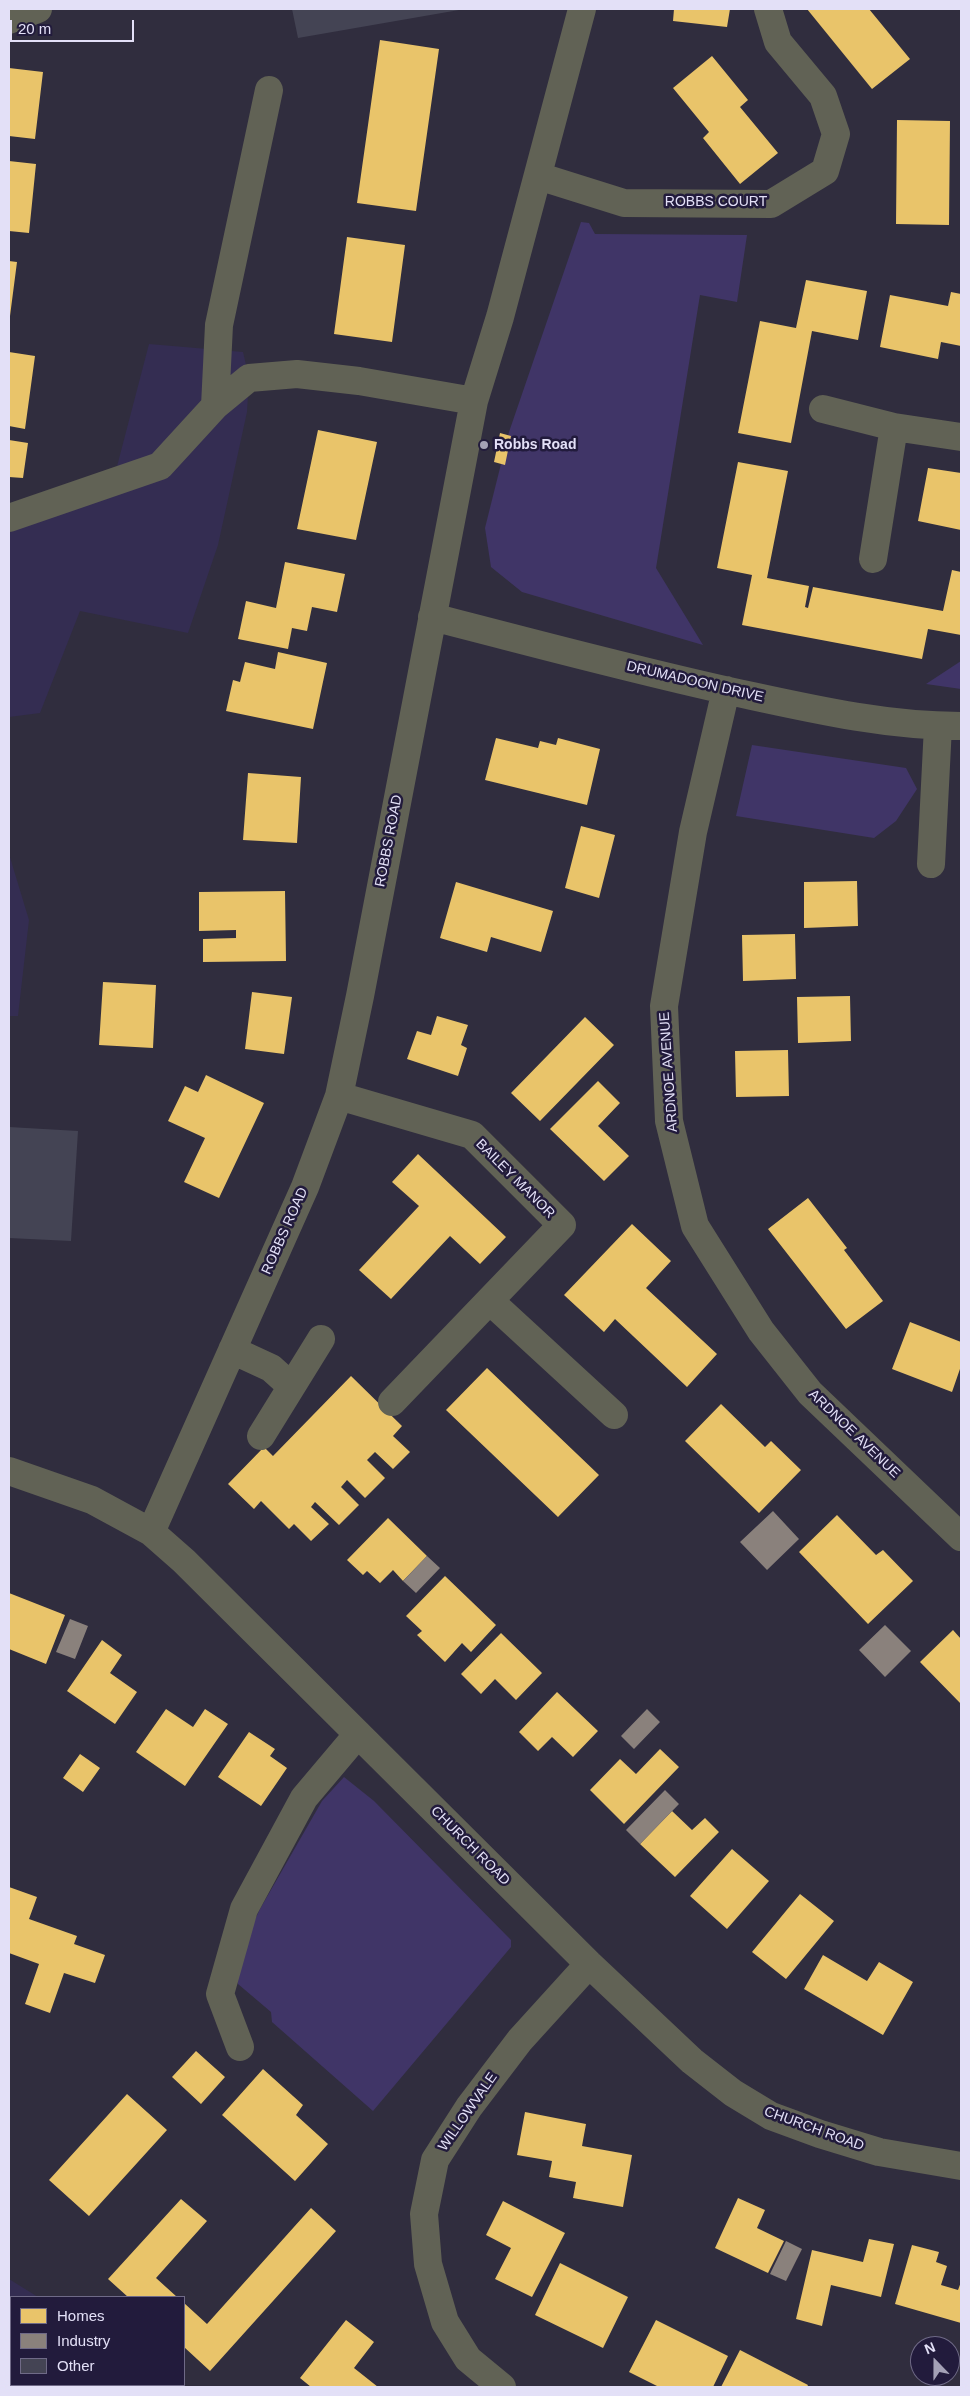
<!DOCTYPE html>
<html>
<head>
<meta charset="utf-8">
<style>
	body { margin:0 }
	#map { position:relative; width:970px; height:2396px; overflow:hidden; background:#302d3e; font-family:Arial,sans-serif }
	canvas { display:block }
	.frame { position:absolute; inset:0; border:10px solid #e3e0f7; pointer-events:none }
	.legend { position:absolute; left:10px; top:2296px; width:175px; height:90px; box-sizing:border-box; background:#221b3c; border:1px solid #6f6a87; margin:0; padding:6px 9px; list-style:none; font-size:15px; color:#e3e0f7 }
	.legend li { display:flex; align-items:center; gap:10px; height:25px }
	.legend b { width:25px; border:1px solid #6f6a87 }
	.north { position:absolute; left:910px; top:2336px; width:50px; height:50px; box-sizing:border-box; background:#221b3c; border:1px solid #6f6a87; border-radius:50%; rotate:338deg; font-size:14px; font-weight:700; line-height:20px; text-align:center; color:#e3e0f7 }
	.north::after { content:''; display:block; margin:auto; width:18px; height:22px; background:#a4a1b6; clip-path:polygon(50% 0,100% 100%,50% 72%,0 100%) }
	.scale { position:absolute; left:10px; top:20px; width:124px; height:22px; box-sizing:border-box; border:2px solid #e3e0f7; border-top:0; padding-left:6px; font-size:15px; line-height:18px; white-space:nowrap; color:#e3e0f7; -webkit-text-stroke:4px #221b3c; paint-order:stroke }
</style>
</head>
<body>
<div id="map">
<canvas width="970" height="2396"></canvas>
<div class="frame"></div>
<ul class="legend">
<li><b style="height:14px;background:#e9c46a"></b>Homes</li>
<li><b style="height:14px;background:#8a817c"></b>Industry</li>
<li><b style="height:14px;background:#444454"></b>Other</li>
</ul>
<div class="north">N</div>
<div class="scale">20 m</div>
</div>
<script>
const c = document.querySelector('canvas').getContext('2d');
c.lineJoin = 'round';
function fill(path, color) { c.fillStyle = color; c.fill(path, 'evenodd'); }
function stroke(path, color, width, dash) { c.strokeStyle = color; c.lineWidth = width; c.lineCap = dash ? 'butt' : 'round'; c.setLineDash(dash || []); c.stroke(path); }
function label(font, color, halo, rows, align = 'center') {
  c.font = font + ' Arial,sans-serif'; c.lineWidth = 5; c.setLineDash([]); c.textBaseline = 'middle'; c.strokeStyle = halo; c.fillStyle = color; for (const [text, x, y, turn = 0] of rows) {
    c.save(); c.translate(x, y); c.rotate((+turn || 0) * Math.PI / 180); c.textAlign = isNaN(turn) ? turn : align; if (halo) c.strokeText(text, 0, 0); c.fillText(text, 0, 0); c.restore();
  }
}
fill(new Path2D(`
	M149 344 243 352 249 378 247 412 218 545 188 633 80 611 40 713 9 717V506L115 474Z
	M9 854 29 920 18 1016H9Z
	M9 2279 38 2297H11V2385H36L34 2387H9Z`), '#342d52');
fill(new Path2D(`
	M581 222 589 223 595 234 747 235 737 302 700 295 656 568 703 645 522 592 491 567 485 528 509 432Z
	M961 661V689L926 684Z
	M752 745 906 768 917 789 896 821 874 838 736 816Z
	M344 1777 374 1801 511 1940V1947L373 2111 272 2022 271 2012 238 1984 235 1961 260 1909 322 1801Z`), '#403567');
fill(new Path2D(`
	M674 9H730L727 27 673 21Z
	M807 9H869L910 59 872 89Z
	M380 40 439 49 416 211 357 203Z
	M712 56 748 100 740 107 778 153 740 184 703 138 709 132 673 88Z
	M9 68 43 72 35 139 9 136Z
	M897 120 950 121 949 225 896 224Z
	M9 161 36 164 29 233 9 231Z
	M347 237 405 245 392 342 334 334Z
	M9 261 17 262 10 316H9Z
	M806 280 867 291 858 340 812 331 791 443 738 433 760 321 796 328Z
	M951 292 961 294V346L941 342 938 359 880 347 890 295 948 306Z
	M9 352 35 356 25 429 9 426Z
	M318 430 377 442 356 540 297 529Z
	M500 433 511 436 505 465 494 462Z
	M9 440 28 443 23 478 9 477Z
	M738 462 788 471 767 578 809 586 805 607 808 608 813 587 943 611 952 570 961 572V635L928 629 922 659 742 625 752 575 717 568Z
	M928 468 961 473V530L918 521Z
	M285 562 345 574 337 612 312 607 307 631 292 628 288 649 238 639 246 601 276 608Z
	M278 652 327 663 313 729 226 711 233 680 240 682 245 662 275 669Z
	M496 738 538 748 540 741 556 745 558 738 600 749 587 805 485 780Z
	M248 773 301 777 297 843 243 840Z
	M581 826 615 835 599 898 565 888Z
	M857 881 858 926 804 928V882Z
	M456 882 553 911 541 952 491 937 487 952 440 938Z
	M285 891 286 961 203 962V939L236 938V930L199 931V892Z
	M795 934 796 979 743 981 742 935Z
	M103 982 156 985 153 1048 99 1045Z
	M252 992 292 997 284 1054 245 1049Z
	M850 996 851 1041 798 1043 797 997Z
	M437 1016 468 1025 461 1045 467 1048 458 1076 407 1059 417 1031 431 1035Z
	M585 1017 614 1045 540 1121 511 1093Z
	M788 1050 789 1096 736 1097 735 1051Z
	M206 1075 264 1103 219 1198 184 1182 205 1138 168 1121 185 1086 198 1092Z
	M598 1081 620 1103 598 1126 629 1156 604 1181 550 1129Z
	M418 1154 506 1237 480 1264 450 1236 391 1299 359 1270 419 1206 392 1182Z
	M808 1198 847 1248 844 1250 883 1301 846 1329 768 1229Z
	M632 1224 671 1261 646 1288 717 1354 687 1387 615 1319 604 1332 564 1295Z
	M910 1322 961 1342V1366L952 1392 892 1369Z
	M487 1368 599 1475 558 1517 446 1410Z
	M351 1376 402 1426 393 1436 410 1452 393 1469 375 1452 367 1460 385 1478 365 1498 347 1480 341 1487 359 1505 339 1525 315 1502 311 1507 329 1524 311 1541 294 1524 289 1529 261 1501 254 1509 228 1484 264 1447 273 1456Z
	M721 1404 765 1447 771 1441 801 1470 759 1513 685 1441Z
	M837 1515 876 1555 883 1550 913 1581 868 1624 799 1552Z
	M388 1518 427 1556 403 1581 393 1570 380 1583 367 1571 363 1575 347 1560Z
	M445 1576 496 1625 471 1652 462 1643 445 1662 417 1635 422 1631 406 1616Z
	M9 1593 65 1615 46 1664 9 1649Z
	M953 1630 961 1639V1704L920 1662Z
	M501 1633 542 1673 516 1700 495 1679 481 1694 461 1674Z
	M102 1640 122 1655 110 1673 137 1692 115 1724 67 1691Z
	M557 1692 598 1731 573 1757 552 1737 538 1751 519 1732Z
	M166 1709 193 1727 205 1709 228 1724 185 1786 136 1752Z
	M249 1732 275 1749 270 1756 287 1768 261 1806 218 1777Z
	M660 1749 679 1767 624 1824 590 1790 620 1759 636 1774Z
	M80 1754 100 1768 83 1792 63 1778Z
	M672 1811 692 1830 705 1818 719 1832 675 1877 640 1844Z
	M732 1849 769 1881 727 1929 690 1896Z
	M9 1887 37 1897 29 1919 77 1936 74 1944 105 1955 95 1983 64 1973 50 2013 25 2004 39 1964 9 1953Z
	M800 1894 834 1921 786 1979 752 1952Z
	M823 1955 867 1981 879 1962 913 1982 883 2035 804 1989Z
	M196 2051 225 2077 201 2104 172 2077Z
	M263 2069 303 2105 296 2115 328 2144 295 2181 222 2115Z
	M127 2094 167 2130 89 2216 49 2180Z
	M525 2112 586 2124 582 2146 632 2155 623 2207 573 2198 576 2182 549 2177 552 2161 517 2155Z
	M738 2198 765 2210 757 2228 784 2241 768 2273 715 2248Z
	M181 2199 207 2221 156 2278 177 2297H128L108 2279Z
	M503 2201 565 2233 532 2297 495 2279 511 2248 486 2235Z
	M311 2208 336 2231 210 2371 184 2347V2303L207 2324Z
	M869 2239 894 2244 881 2297 831 2285 822 2326 796 2319 812 2250 863 2262Z
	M912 2245 939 2252 936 2262 947 2266 941 2285 958 2290 961 2282V2323L895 2304Z
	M560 2263 628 2297 603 2348 535 2315Z
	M346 2320 374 2342 354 2368 378 2387H311L300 2378Z
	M656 2320 728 2356 713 2387H659L629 2372Z
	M740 2350 808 2385 807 2387H721Z`), '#e9c46a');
fill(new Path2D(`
	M773 1511 799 1539 767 1570 740 1542Z
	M427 1556 440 1568 416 1593 403 1581Z
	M70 1619 88 1626 75 1659 56 1652Z
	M885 1625 911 1651 885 1677 859 1650Z
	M647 1709 660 1722 634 1749 621 1736Z
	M665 1790 679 1804 640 1844 626 1830Z
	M786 2241 802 2249 786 2281 770 2274Z`), '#8a817c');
fill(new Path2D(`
	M292 9H459V10L298 38Z
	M9 1127 78 1131 71 1241 9 1238Z`), '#444454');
stroke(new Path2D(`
	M9 20 38 9
	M538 176 624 203 771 204 825 171 836 134 823 96 778 42 768 9
	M215 406 219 325 269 90
	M823 409 894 427 961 437
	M9 518 160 466 215 406 249 378 297 374 359 381 474 401
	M873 559 894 427
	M432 617C538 644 644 673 752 696 821 711 890 726 961 726
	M726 690 693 832 664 1006 669 1121 695 1226 761 1331 810 1393 961 1537
	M931 864 938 726
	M339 1096 472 1135 562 1225 392 1402
	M490 1301 614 1415
	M232 1350 271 1368 291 1386
	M261 1436 321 1339
	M9 1471 92 1500 151 1532 184 1561 589 1964 692 2061 733 2093 771 2116 820 2134 879 2152 961 2166
	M151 1532 305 1187 339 1096 360 996 474 401 500 317 582 9
	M240 2047 220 1994 244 1909 304 1798 358 1734
	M502 2387 468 2359 445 2322 428 2264 424 2214 435 2160 469 2107 520 2040 589 1964`), '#616255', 28);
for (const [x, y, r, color] of [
	[484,445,5,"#a4a1b6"]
]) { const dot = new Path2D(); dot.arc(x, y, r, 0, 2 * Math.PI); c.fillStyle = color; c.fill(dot); stroke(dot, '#221b3c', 2); }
label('14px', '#e3e0f7', '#221b3c', [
	["ROBBS COURT",716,202],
	["DRUMADOON DRIVE",695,682,13],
	["ROBBS ROAD",389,841,-79],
	["ARDNOE AVENUE",669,1072,-94],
	["BAILEY MANOR",515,1179,45],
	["ROBBS ROAD",285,1231,-66],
	["ARDNOE AVENUE",854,1434,44],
	["CHURCH ROAD",470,1846,45],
	["WILLOWVALE",468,2112,-55],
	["CHURCH ROAD",814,2129,20]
]);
label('bold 14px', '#e3e0f7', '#221b3c', [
	["Robbs Road",494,445]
], 'left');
</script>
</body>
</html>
